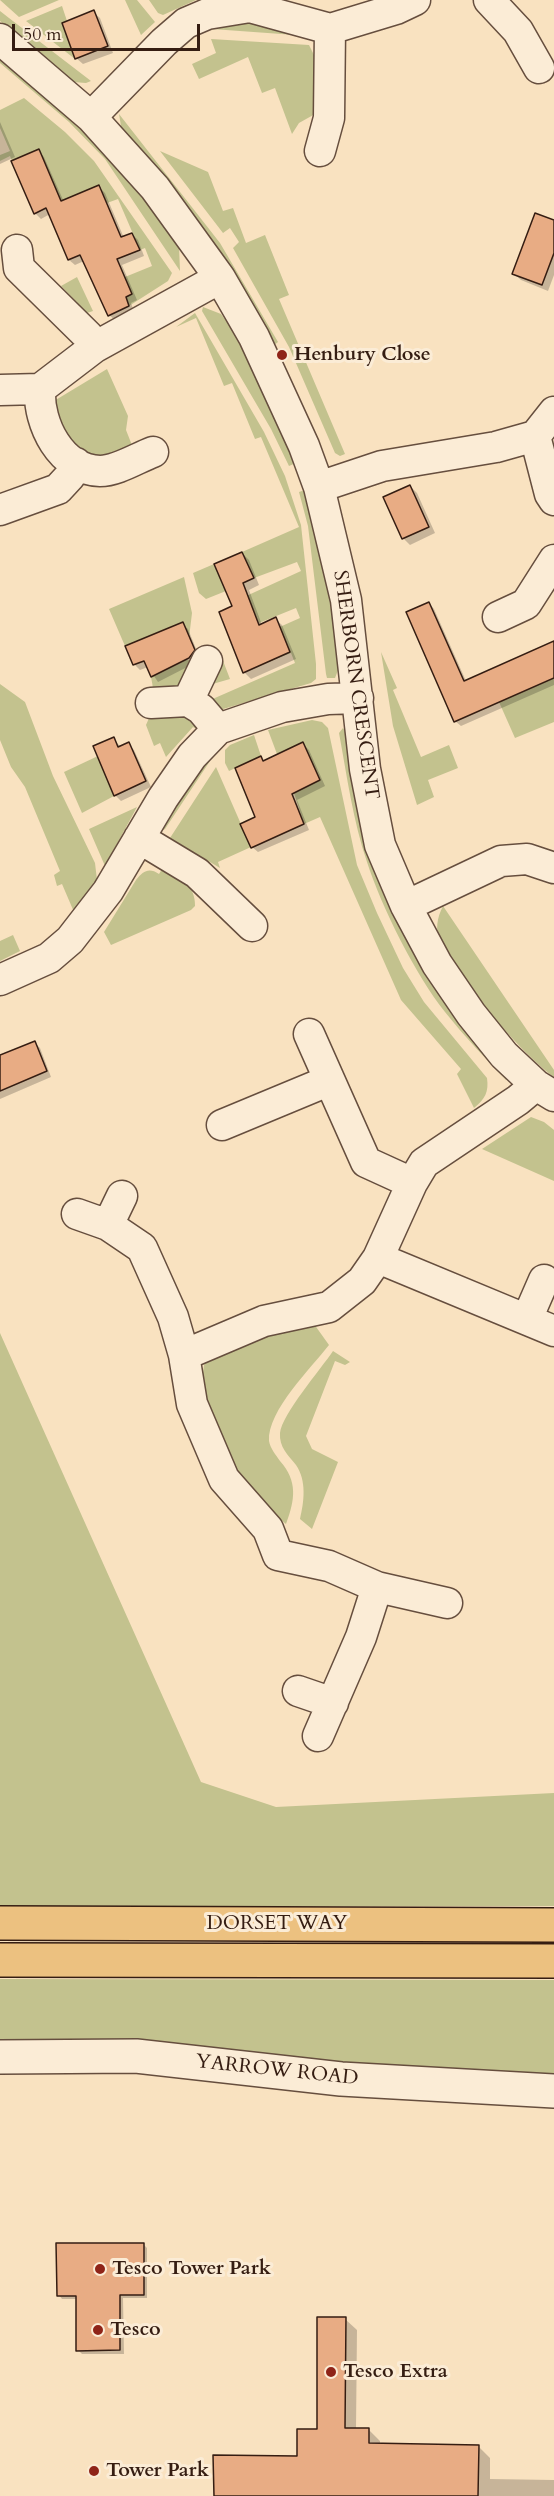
<!DOCTYPE html>
<html>
<head>
<meta charset="utf-8">
<style>
	body { margin:0 }
	#map { position:relative; width:554px; height:2496px; overflow:hidden; background:#f9e2c0; font-family:Cardo,serif }
	canvas { display:block }
	.scale { position:absolute; left:12px; top:24px; width:188px; height:27px; box-sizing:border-box; border:3px solid #351d12; border-top:0; padding-left:8px; font-size:18px; line-height:21px; white-space:nowrap; color:#351d12; -webkit-text-stroke:4px #fbecd6; paint-order:stroke }
</style>
</head>
<body>
<div id="map">
<canvas width="554" height="2496"></canvas>
<div class="scale">50 m</div>
</div>
<script>
const c = document.querySelector('canvas').getContext('2d');
c.lineJoin = 'round';
function fill(path, color) { c.fillStyle = color; c.fill(path, 'evenodd'); }
function stroke(path, color, width, dash) { c.strokeStyle = color; c.lineWidth = width; c.lineCap = dash ? 'butt' : 'round'; c.setLineDash(dash || []); c.stroke(path); }
function label(font, color, halo, rows, align = 'center') {
  c.font = font + ' Cardo,serif'; c.lineWidth = 6; c.setLineDash([]); c.textBaseline = 'middle'; c.strokeStyle = halo; c.fillStyle = color; for (const [text, x, y, turn = 0] of rows) {
    c.save(); c.translate(x, y); c.rotate((+turn || 0) * Math.PI / 180); c.textAlign = isNaN(turn) ? turn : align; if (halo) c.strokeText(text, 0, 0); c.fillText(text, 0, 0); c.restore();
  }
}
fill(new Path2D(`
	M0 0H59L19 17Z
	M125 0H137L155 22 141 35Z
	M149 0H196L163 15 158 13Z
	M62 6 67 21 62 23 75 59 26 21Z
	M0 11 9 18 91 81 86 83 73 82 0 21Z
	M238 17 309 36 212 29V23Z
	M211 39 309 45 317 61 315 114 299 123 292 134 275 88 262 93 248 57 199 79 192 64 216 53Z
	M0 55 50 97 127 175 179 246 180 271 105 159 69 122 0 63Z
	M24 98 65 132 94 161 172 273 168 281 129 306 126 297 132 294 125 277 152 266 145 248 140 250 118 199 107 203 100 185 61 201 39 149 12 161 10 156 0 161V155L10 151 0 128V110Z
	M119 114 220 243 278 342 273 346 127 136 121 126Z
	M160 151 208 172 223 211 233 208 246 243 265 235 289 295 279 299 345 454 340 456 335 453 289 347 233 248 239 242 230 228 223 233Z
	M77 277 93 311 87 313 61 286Z
	M203 307 221 314 241 341 296 463 289 466 271 429 202 311Z
	M195 313 264 432 285 476 301 525 316 664V679L311 683 213 712 208 701 295 663 291 653 258 666 248 641 300 618 296 608 259 623 249 599 244 597 301 571 297 562 254 578 242 552 299 527 261 437 255 439 232 383 224 386 196 318 176 327Z
	M107 369 128 416 126 430 137 458 114 469 61 451 54 401Z
	M305 490 334 608 340 665 335 678H327L326 674 308 526 299 492Z
	M214 564 226 591 206 599 199 593 193 573Z
	M184 577 192 613 189 638 182 622 125 646 109 609Z
	M381 652 397 688 393 690 421 757 449 745 458 768 428 780 434 797 417 805 393 726Z
	M220 653 230 679 195 689 200 731 193 727 166 757 160 743 154 746 146 725C154 709 155 695 151 677L186 660 207 661Z
	M554 678V722L515 738 499 702Z
	M0 684 25 702 53 776 95 863 97 880 74 912 62 884 57 886 54 875 60 871 25 787 11 767 0 740Z
	M312 720 322 722 328 728 357 865 377 913 403 968 424 1002 487 1078C489 1092 485 1099 474 1108L457 1074 461 1069 401 1000 320 817 304 824 294 793 320 780 303 742 277 754 268 730Z
	M343 728 347 735 357 792 506 1077V1080C485 1058 464 1036 445 1012 416 976 381 906 367 862 353 821 347 776 339 733Z
	M254 735 261 756 229 771 225 763V750L230 745Z
	M98 756 114 796 82 813 64 772Z
	M207 758 210 761 165 829 163 830 149 822Z
	M216 767 251 847 218 862 220 868 170 838Z
	M137 807 105 866 89 829Z
	M164 866C179 875 196 886 195 906L191 910 111 945 104 932 136 880C143 871 149 867 159 874Z
	M443 906 554 1070V1077C523 1055 454 976 440 942 435 929 437 918 443 906Z
	M13 935 20 951 0 961V941Z
	M531 1117 544 1122 554 1130V1181L482 1149Z
	M314 1324 329 1345C312 1367 267 1411 269 1441 270 1448 276 1455 280 1461 298 1481 295 1500 286 1524 246 1490 191 1416 205 1361L260 1337Z
	M0 1333 201 1782 276 1807 554 1793V1906L0 1907Z
	M333 1351 350 1362 345 1365 335 1361 306 1436 312 1449 338 1462 312 1529 300 1519C304 1502 307 1481 296 1465 288 1455 279 1447 280 1433 282 1414 321 1369 333 1351Z
	M0 1979 554 1980V2078L401 2075 131 2043 0 2039Z`), '#c3c28e');
fill(new Path2D(`
	M93 12 100 18 113 53 83 64 76 58Z
	M0 122 15 157 0 164Z
	M39 151 44 157 64 202 99 187 105 193 124 238 132 234 138 240 144 256 122 265 137 300 131 303 134 312 115 320 109 315 84 261 75 265 69 260 50 214 41 219 35 213Z
	M554 222V275L548 291 521 280 514 274Z
	M410 486 417 493 435 533 410 545 403 538Z
	M242 553 249 560 259 585 249 590 262 625 275 619 282 625 296 659 251 679 244 672 234 607Z
	M429 603 434 609 466 681 554 647V685L461 726 455 721Z
	M182 624 188 629 199 656 195 663 158 682 148 667 140 670 135 665 127 647Z
	M113 739 121 747 128 744 134 750 151 787 121 801 115 795Z
	M303 744 309 750 325 786 297 800 309 830 258 852 252 847 257 818 261 758 265 762Z
	M34 1042 40 1048 51 1077 0 1099V1057Z
	M143 2244 147 2248V2298H123L124 2354H82L78 2350V2299H62L59 2295Z
	M345 2319 357 2330 356 2429H368L380 2441V2445L478 2446 490 2458V2479L554 2480V2496H215L298 2457 318 2431Z`), '#0003');
const building = new Path2D(`
	M94 10 108 46 75 59 62 23Z
	M39 149 61 201 99 185 121 237 132 233 140 250 117 259 132 294 126 297 129 306 108 316 80 255 68 260 46 208 34 214 11 161Z
	M535 213 554 220V253L542 285 512 274Z
	M410 485 429 527 402 539 383 497Z
	M242 552 254 578 243 583 259 625 276 617 290 652 243 673 219 612 232 606 214 564Z
	M429 602 464 681 554 641V678L454 722 406 612Z
	M183 622 195 650 189 658 151 677 144 661 133 665 125 646Z
	M114 737 118 747 129 742 146 781 114 796 93 746Z
	M303 742 320 780 292 794 304 824 251 848 240 824 255 817 235 768 261 756 263 761Z
	M35 1041 47 1071 0 1091V1055Z
	M56 2243H144V2295H120V2350L76 2351V2296H57Z
	M317 2317H346L345 2428H369V2443L479 2445 478 2496H214L213 2455 297 2456V2429H317Z`);
fill(building, '#e8ac84');
stroke(building, '#351d12', 1.5);
const minor = new Path2D(`
	M489 0 518 31 539 68
	M0 39 91 117 155 188 220 278 254 337 304 446 319 487 346 600 365 769 380 845 406 906 437 964 471 1014 504 1055 536 1085 554 1096
	M91 117 164 42 186 23 207 14 250 7 330 29 396 9 415 0
	M320 151 329 118 330 29
	M17 250 19 268 88 336 95 347
	M40 389C38 424 61 470 100 471 117 471 137 458 153 452
	M0 390 40 389 95 347 220 278
	M535 436 554 412
	M319 487 382 466 496 447 535 436 550 494 554 500
	M0 510 58 489 70 476 76 463
	M498 617 526 604 554 560
	M207 661 188 701 201 709 218 729
	M151 703 188 701
	M139 838 197 873 252 926
	M406 906 501 861 527 859 554 868
	M0 980 49 958 70 940 108 891 163 798 192 756 218 729 282 707 328 699 358 698
	M309 1034 366 1162 412 1183
	M222 1125 328 1081
	M77 1214 108 1225 142 1248 173 1317 184 1355 192 1404 224 1479 268 1529 278 1555 329 1566 377 1587 447 1603
	M108 1225 122 1196
	M378 1258 554 1331
	M527 1319 544 1280
	M184 1355 264 1321 329 1307 362 1281 378 1258 412 1183 424 1163 518 1100 536 1085
	M298 1691 333 1703
	M318 1736 361 1637 377 1587`);
const tertiary = new Path2D(`
	M0 2057 136 2056 341 2079 554 2091`);
const trunk = new Path2D(`
	M0 1923 554 1925
	M0 1960 554 1961`);
stroke(minor, '#664e3e', 33);
stroke(tertiary, '#664e3e', 36);
stroke(trunk, '#351d12', 36);
stroke(minor, '#fbecd6', 30);
stroke(tertiary, '#fbecd6', 33);
stroke(trunk, '#ecc180', 33);
for (const [x, y, r, color] of [
	[282,355,6,"#8f2418"],
	[100,2269,6,"#8f2418"],
	[98,2330,6,"#8f2418"],
	[331,2372,6,"#8f2418"],
	[94,2471,6,"#8f2418"]
]) { const dot = new Path2D(); dot.arc(x, y, r, 0, 2 * Math.PI); c.fillStyle = color; c.fill(dot); stroke(dot, '#fbecd6', 2); }
label('bold 20px', '#351d12', '#fbecd6', [
	["Henbury Close",294,355],
	["Tesco Tower Park",112,2269],
	["Tesco",110,2330],
	["Tesco Extra",343,2372],
	["Tower Park",106,2471]
], 'left');
label('20px', '#351d12', '#fbecd6', [
	["SHERBORN CRESCENT",355,685,82],
	["DORSET WAY",277,1924],
	["YARROW ROAD",277,2071,6]
]);
</script>
</body>
</html>
